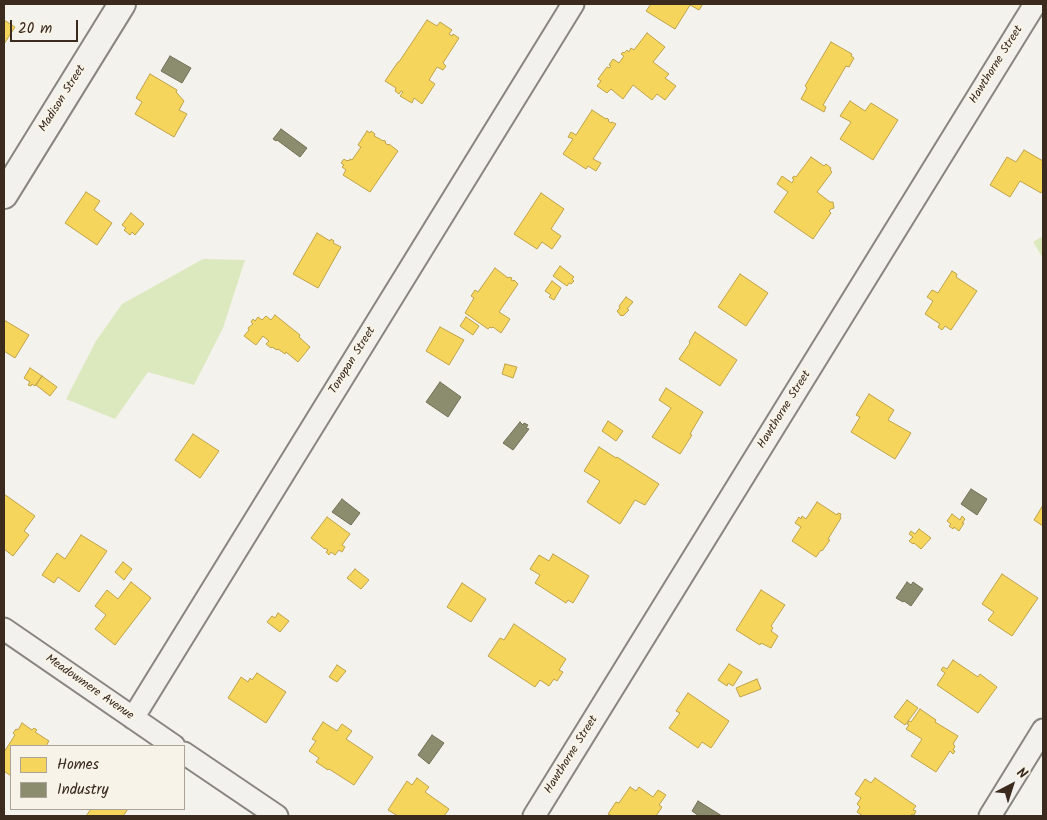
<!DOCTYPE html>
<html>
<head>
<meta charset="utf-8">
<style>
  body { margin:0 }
  #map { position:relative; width:1047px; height:820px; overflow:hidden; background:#f4f2ec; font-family:Kalam,sans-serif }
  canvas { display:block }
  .frame { position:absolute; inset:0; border:5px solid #3b2a1e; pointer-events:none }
  .legend { position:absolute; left:10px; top:745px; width:175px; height:65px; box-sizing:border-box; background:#f7f3e8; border:1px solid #aca397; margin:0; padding:6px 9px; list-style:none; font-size:15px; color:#3b2a1e }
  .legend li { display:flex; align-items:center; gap:10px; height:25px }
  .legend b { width:25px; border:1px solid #aca397 }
  .north { position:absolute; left:987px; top:760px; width:50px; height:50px; -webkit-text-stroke:4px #f7f3e8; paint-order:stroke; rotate:40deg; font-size:14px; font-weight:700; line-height:20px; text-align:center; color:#3b2a1e }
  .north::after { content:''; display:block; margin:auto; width:18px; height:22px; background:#3b2a1e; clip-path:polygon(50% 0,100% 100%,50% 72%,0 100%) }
  .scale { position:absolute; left:10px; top:20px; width:68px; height:22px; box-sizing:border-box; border:2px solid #3b2a1e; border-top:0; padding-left:6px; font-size:15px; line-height:18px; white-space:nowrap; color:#3b2a1e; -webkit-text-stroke:4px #f7f3e8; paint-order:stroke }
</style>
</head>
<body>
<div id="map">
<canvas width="1047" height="820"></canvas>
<div class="frame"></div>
<ul class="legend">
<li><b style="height:14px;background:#f6d55c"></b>Homes</li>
<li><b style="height:14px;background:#8c8c6e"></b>Industry</li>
</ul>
<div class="north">N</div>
<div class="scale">20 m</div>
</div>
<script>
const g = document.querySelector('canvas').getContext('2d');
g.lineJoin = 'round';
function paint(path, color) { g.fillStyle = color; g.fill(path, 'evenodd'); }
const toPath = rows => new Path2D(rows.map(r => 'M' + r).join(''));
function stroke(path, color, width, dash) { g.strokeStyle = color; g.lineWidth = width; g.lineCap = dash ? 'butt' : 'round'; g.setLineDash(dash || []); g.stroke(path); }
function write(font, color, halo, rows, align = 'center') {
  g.font = font + ' Kalam,sans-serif'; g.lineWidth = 5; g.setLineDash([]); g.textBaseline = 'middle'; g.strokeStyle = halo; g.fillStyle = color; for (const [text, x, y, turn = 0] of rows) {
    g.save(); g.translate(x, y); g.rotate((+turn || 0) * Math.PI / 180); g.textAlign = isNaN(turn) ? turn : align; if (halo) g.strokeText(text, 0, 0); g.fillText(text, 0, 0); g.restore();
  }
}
paint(toPath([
  [1043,236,1043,258,1033,242],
  [203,259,245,260,223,328,194,385,148,372,115,419,66,399,96,341,122,304]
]), '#dce9be');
const homes = toPath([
  [651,4,703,4,699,10,690,5,675,29,646,11,651,4],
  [4,20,15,27,4,44,4,20],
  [427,20,437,26,440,22,452,30,449,34,452,36,453,34,459,38,443,63,446,66,443,70,437,67,429,80,435,84,422,104,414,98,412,103,400,96,403,92,401,91,399,94,395,91,396,88,385,81,398,62,399,62,427,20],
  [647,33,665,47,653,62,669,74,665,78,676,86,665,100,657,94,652,100,633,85,623,99,611,89,607,93,597,86,601,81,598,79,607,67,609,68,611,66,609,65,613,59,619,63,624,56,621,54,623,52,624,53,627,50,629,52,631,48,634,50,647,33],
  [831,42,852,54,851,56,854,58,849,67,846,66,823,105,826,107,824,112,801,99,807,88,805,86,831,42],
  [150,74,177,90,176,92,184,101,179,110,187,114,174,137,135,114,142,102,136,98,150,74],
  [850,101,865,111,871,103,898,120,873,160,840,139,851,122,840,116,850,101],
  [592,110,606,119,607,118,609,120,608,121,611,123,612,122,616,124,593,159,601,163,596,171,588,166,586,169,563,154,573,139,568,137,571,132,576,135,592,110],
  [367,131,370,133,371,131,375,134,374,136,380,139,383,141,384,140,386,142,385,143,388,145,389,144,398,151,370,192,343,175,346,170,342,167,344,165,341,163,344,159,347,161,348,160,349,161,350,159,352,160,361,147,358,145,367,131],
  [1024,150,1043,161,1043,190,1041,193,1020,181,1010,197,990,185,1007,157,1016,162,1024,150],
  [811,157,824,166,826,164,831,168,830,170,832,172,817,192,830,202,833,202,834,208,831,209,829,211,831,213,813,239,774,212,788,192,777,184,782,176,792,183,794,179,792,178,794,176,796,177,811,157],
  [86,192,100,201,94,210,112,223,97,245,65,223,86,192],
  [541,193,564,209,551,229,561,236,552,249,542,242,537,249,514,234,541,193],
  [131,213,144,224,135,235,132,232,130,235,124,230,126,228,122,225,131,213],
  [317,233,330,241,331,239,334,241,333,243,341,247,318,288,293,274,317,233],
  [560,266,574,277,572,279,574,281,571,284,569,283,567,286,553,276,560,266],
  [495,268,508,278,509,277,512,278,511,280,513,281,514,280,518,284,499,312,510,319,501,333,493,327,492,328,490,327,488,329,465,313,474,298,471,296,475,290,478,292,495,268],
  [952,271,957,274,956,277,977,291,951,330,945,326,942,330,938,327,940,324,925,314,933,301,927,297,932,290,938,293,952,271],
  [740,274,768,293,746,326,718,307,740,274],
  [552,281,561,288,554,300,549,297,551,295,545,291,552,281],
  [626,297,633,302,627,309,629,310,623,316,622,315,621,316,617,311,620,308,619,306,626,297],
  [275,315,300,335,299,337,310,347,298,362,286,352,285,354,278,349,277,350,272,347,271,348,266,344,269,341,263,336,256,345,244,336,249,330,248,328,253,324,251,322,253,319,255,321,258,317,262,320,266,316,271,320,275,315],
  [466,317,479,326,473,335,460,326,466,317],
  [4,320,29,335,15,358,4,351,4,320],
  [440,327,464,340,449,365,426,351,440,327],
  [695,332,737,360,720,386,679,359,690,343,689,342,695,332],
  [505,364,517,367,513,378,502,374,505,364],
  [30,368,42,376,35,386,32,384,31,386,28,385,30,382,24,378,30,368],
  [42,376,57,387,50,396,36,385,42,376],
  [666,388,703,412,690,434,692,435,680,454,652,437,671,408,659,400,666,388],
  [869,394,894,410,888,420,911,433,895,459,851,432,860,417,856,415,869,394],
  [608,421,623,431,616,441,602,431,608,421],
  [193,434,219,451,200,478,175,460,193,434],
  [599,447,616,458,617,457,659,484,645,505,635,500,620,524,587,502,600,481,584,471,599,447],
  [4,494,35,516,24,531,29,535,13,556,4,549,4,494],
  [817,502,837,515,838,513,841,514,840,516,841,518,828,539,830,540,822,551,821,550,816,557,792,541,801,527,795,523,799,517,801,519,802,516,806,519,817,502],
  [1043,505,1043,526,1034,520,1043,505],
  [952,514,960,520,962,516,965,519,962,523,964,523,959,531,954,527,953,529,949,526,951,524,947,521,952,514],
  [327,517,350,534,342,545,345,547,342,552,339,550,335,555,331,552,329,555,326,552,328,550,325,548,325,549,311,538,327,517],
  [919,529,931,538,921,549,914,543,913,544,909,541,913,537,909,534,911,531,915,534,919,529],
  [81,535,107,551,79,592,58,577,54,583,42,575,57,553,65,559,81,535],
  [553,554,589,576,573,603,568,600,566,603,535,583,540,575,530,569,539,555,549,561,553,554],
  [123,562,132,569,124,580,115,572,123,562],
  [355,569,369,580,361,589,347,578,355,569],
  [1002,574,1038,598,1012,636,988,620,994,612,982,604,1002,574],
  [131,582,151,598,115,645,95,629,106,615,95,606,107,590,118,599,131,582],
  [462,583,486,599,471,622,447,607,462,583],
  [761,590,785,605,771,626,773,628,771,631,778,636,771,648,761,643,760,645,736,630,761,590],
  [278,613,289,621,280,632,267,622,272,616,275,618,278,613],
  [514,624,566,659,559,670,563,672,557,681,554,679,549,686,540,680,535,687,488,656,500,638,504,640,514,624],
  [953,660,978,677,980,674,997,687,978,713,937,685,945,673,941,670,943,667,947,669,953,660],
  [729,664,742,672,733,686,728,683,727,686,718,680,729,664],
  [337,665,346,671,337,682,329,677,337,665],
  [257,673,286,692,266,723,228,698,241,677,248,682,250,678,252,680,257,673],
  [757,679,761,689,740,697,736,688,757,679],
  [688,693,729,721,711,748,702,742,698,748,669,728,680,713,676,711,688,693],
  [907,700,918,708,905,725,894,717,907,700],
  [920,709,936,720,935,722,958,736,953,744,955,746,953,750,955,751,953,754,950,751,936,772,911,756,922,739,906,729,909,725,907,724,909,721,911,722,920,709],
  [323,722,337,731,342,724,352,731,346,739,373,757,354,785,329,769,328,770,316,762,319,758,309,751,316,741,312,739,323,722],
  [22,723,32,730,34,728,37,730,35,732,49,741,46,746,11,746,11,776,4,771,4,752,15,735,13,733,16,729,18,730,22,723],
  [417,778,429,787,425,792,449,809,444,816,398,816,388,810,407,781,412,785,417,778],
  [875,778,916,806,913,810,916,811,914,815,912,814,910,816,863,816,857,812,860,807,857,804,861,798,855,794,865,779,871,783,875,778],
  [630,787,636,791,639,787,653,797,658,790,666,795,659,805,662,807,656,816,610,816,611,815,608,814,616,802,619,803,630,787],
  [91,809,128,809,123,816,86,816,91,809]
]);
paint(homes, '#f6d55c');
stroke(homes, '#bea249', 1);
const industry = toPath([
  [170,56,191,68,182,83,161,71,170,56],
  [281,129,307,148,300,157,277,140,276,141,273,139,281,129],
  [440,382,461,397,448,417,426,402,440,382],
  [520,422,523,425,524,423,528,425,526,428,529,429,513,450,503,443,520,422],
  [971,489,987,499,977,515,961,504,971,489],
  [342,499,360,513,351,525,332,512,342,499],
  [907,582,911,585,913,582,923,589,911,606,904,601,903,602,896,598,907,582],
  [432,735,444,743,429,764,418,755,432,735],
  [698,801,722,816,699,816,692,811,698,801]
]);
paint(industry, '#8c8c6e');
stroke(industry, '#746f56', 1);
const minor = toPath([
  [4,629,174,746],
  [133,718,573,4],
  [184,753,277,816],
  [534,816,1035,4],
  [990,816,1043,730]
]);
const tertiary = toPath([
  [4,195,122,4]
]);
stroke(minor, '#898580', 25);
stroke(tertiary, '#898580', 30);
stroke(minor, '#f2f1ed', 21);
stroke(tertiary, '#f2f1ed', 26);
write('12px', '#3b2a1e', '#f7f3e8', [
  ["Hawthorne Street",997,65,-58],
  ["Madison Street",63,99,-58],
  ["Tonopan Street",353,361,-58],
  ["Hawthorne Street",785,410,-58],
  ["Meadowmere Avenue",89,688,35],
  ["Hawthorne Street",572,755,-58]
]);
</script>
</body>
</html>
